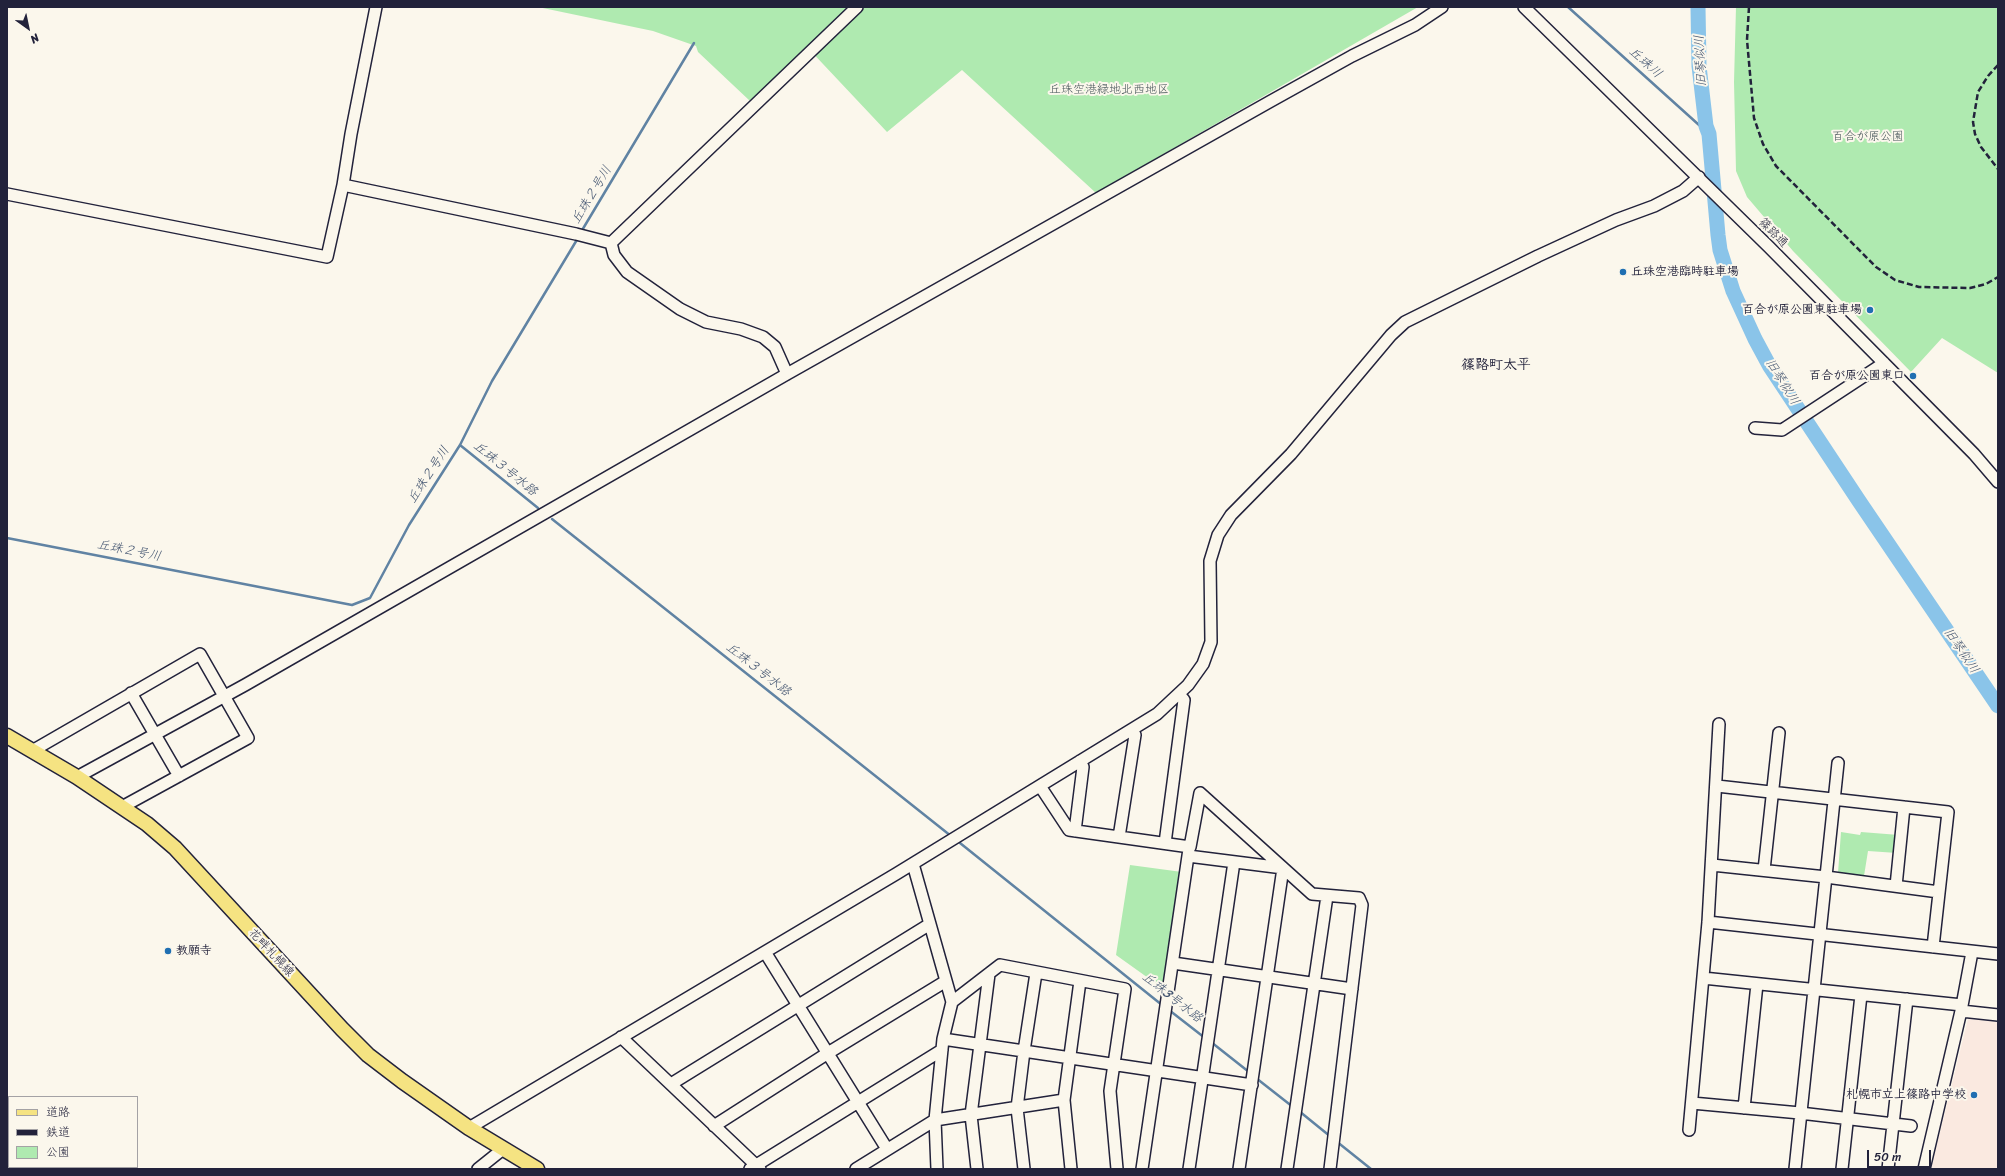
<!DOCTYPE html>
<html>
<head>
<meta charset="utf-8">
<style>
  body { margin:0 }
  #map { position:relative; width:2005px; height:1176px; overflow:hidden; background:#fbf7ec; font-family:Sriracha,"Klee One",sans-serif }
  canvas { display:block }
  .frame { position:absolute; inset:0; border:8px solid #22223b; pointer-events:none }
  .legend { position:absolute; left:8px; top:1096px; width:130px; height:72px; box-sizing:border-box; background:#fbf7ec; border:1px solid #a4a2a5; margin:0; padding:5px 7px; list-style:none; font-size:12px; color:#22223b }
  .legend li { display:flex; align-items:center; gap:8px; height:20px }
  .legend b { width:20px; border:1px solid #a4a2a5 }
  .north { position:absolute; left:8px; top:8px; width:40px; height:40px; -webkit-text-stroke:3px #fbf7ec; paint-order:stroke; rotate:147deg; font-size:11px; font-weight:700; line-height:16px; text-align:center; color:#22223b }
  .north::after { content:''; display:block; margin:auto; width:14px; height:18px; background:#22223b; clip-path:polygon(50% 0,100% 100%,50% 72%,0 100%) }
  .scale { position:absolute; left:1867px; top:1150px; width:64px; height:18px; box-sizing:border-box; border:2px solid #22223b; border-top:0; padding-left:5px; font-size:12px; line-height:14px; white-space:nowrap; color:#22223b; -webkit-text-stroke:3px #fbf7ec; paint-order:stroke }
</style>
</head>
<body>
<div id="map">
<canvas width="2005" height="1176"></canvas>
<div class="frame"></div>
<ul class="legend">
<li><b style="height:5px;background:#f5e382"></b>道路</li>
<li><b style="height:5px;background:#22223b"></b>鉄道</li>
<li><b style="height:11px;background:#afeab0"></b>公園</li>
</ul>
<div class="north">N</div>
<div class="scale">50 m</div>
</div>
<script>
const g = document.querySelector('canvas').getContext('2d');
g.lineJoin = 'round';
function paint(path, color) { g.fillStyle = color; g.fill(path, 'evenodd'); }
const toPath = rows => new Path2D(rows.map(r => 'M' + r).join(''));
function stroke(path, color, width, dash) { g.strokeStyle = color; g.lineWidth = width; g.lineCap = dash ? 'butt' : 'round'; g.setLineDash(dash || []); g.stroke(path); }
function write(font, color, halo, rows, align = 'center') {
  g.font = font + ' Sriracha,"Klee One",sans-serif'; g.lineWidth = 4; g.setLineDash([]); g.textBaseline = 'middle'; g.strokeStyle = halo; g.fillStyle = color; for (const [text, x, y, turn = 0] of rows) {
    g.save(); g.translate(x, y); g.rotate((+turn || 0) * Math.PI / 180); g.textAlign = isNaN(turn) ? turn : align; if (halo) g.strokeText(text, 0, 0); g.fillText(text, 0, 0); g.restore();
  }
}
paint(toPath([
  [1968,1019,1998,1022,1998,1169,1931,1169]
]), '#fae9e0');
paint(toPath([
  [538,7,1418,7,1096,193,962,70,887,132,807,47,750,101,698,52,696,46,653,31],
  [1736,7,1998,7,1998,373,1942,338,1911,372,1793,251,1747,197,1736,171,1734,82],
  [1841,832,1860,835,1861,832,1899,835,1897,853,1868,851,1864,876,1838,873],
  [1130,865,1182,872,1165,990,1116,955]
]), '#afeab0');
stroke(toPath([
  [1568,7,1709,134],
  [581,232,694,43],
  [460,445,538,508],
  [552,519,951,836],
  [7,538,352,605,370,598,409,525,460,445,492,381,578,238],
  [960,843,1162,1005],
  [1169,1010,1205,1038],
  [1211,1042,1249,1072],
  [1256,1078,1293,1107],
  [1299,1111,1331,1137],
  [1336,1141,1371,1169]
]), '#6083a3', 2.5);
stroke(toPath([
  [1698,7,1699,66,1706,126,1709,134,1718,235,1720,250,1733,291,1755,339,1769,365,1859,501,1998,706]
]), '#8ac4e9', 15);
const minor = toPath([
  [1524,7,1769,247,1974,454,1998,482],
  [343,185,576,234,611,243,857,7],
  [7,194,327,257,343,185,351,134,376,7],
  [611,243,614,255,627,272,680,309,706,322,741,329,763,337,775,347,787,374],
  [1755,428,1782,430,1884,363],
  [131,693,179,776],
  [32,751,200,654,248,738,122,807],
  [77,777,245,685,787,374,1271,101,1352,56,1415,25,1442,7],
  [1040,786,1069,830,1190,847,1200,793,1312,894,1359,898,1362,905,1330,1169],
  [1717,786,1948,812,1933,947],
  [1075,831,1083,767,1080,761],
  [1119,837,1135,735,1131,730],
  [1165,843,1184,700,1179,694],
  [1188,856,1283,868,1239,1169],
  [913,864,952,1002,943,1039,935,1120,937,1169],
  [1712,865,1826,877,1939,892],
  [1764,870,1779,733],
  [1896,886,1904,807],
  [1708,922,1998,954],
  [765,952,887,1149],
  [1173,963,1352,989],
  [1703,978,1962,1005],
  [952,1002,1000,965,1125,989,1110,1091,1117,1169],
  [1961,1011,1998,1015],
  [621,1037,760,1169],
  [943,1039,1252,1085],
  [671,1084,930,924],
  [1692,1103,1800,1113,1911,1126],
  [1744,1108,1757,984],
  [714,1126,828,1053,946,981],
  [469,1128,896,874,1157,714,1188,685,1203,664,1211,642,1210,561,1218,535,1231,515,1291,454,1391,335,1405,322,1538,256,1616,220,1654,206,1683,191,1699,177],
  [1689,1130,1708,922,1719,724],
  [478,1169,503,1149],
  [750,1169,942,1050],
  [856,1169,935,1120,1064,1100],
  [977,1169,971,1115,989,974],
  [1024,1169,1017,1108,1024,1051,1036,973],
  [1071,1169,1064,1100,1080,981],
  [1142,1169,1189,849],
  [1189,1169,1234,862],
  [1287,1169,1327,896],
  [1795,1169,1838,763],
  [1842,1169,1861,995],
  [1888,1169,1907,999],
  [1924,1169,1961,1011,1972,952]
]);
const major = toPath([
  [7,736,77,777,147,824,175,848,342,1029,368,1055,402,1081,469,1128,537,1169]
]);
stroke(minor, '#22223b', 14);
stroke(major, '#22223b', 17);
stroke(minor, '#fbf7ec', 11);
stroke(major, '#f5e382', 14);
stroke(toPath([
  [1749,7,1747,40,1754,118,1763,144,1776,166,1876,267,1895,280,1919,287,1970,288,1986,284,1998,277],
  [1998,65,1988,76,1978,92,1973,122,1975,134,1981,147,1998,169]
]), '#22223b', 2.5, [6, 3]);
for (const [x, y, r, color] of [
  [1623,272,4,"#1f6fb2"],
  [1870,310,4,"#1f6fb2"],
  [1913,376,4,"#1f6fb2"],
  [168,951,4,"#1f6fb2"],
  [1974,1095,4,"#1f6fb2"]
]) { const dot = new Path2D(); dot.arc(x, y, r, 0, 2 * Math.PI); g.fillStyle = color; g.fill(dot); stroke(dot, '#fbf7ec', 1.5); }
write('12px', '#455458', '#fbf7ec', [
  ["丘珠空港緑地北西地区",1109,90],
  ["百合が原公園",1868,137]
]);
write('12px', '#22223b', '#fbf7ec', [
  ["篠路通",1773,233,45],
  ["花畔札幌線",271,953,47]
]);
write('bold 12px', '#22223b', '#fbf7ec', [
  ["丘珠空港臨時駐車場",1631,272,"left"],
  ["百合が原公園東駐車場",1862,310],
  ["百合が原公園東口",1905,376],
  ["教願寺",176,951,"left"],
  ["札幌市立上篠路中学校",1966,1095]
], 'right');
write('italic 13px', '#41536f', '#fbf7ec', [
  ["旧琴似川",1701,61,-93],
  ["丘珠川",1645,63,42],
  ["丘珠２号川",592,195,-59],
  ["旧琴似川",1782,382,58],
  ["丘珠３号水路",505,469,39],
  ["丘珠２号川",429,475,-57],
  ["丘珠２号川",129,551,11],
  ["旧琴似川",1961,651,56],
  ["丘珠３号水路",758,670,38],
  ["丘珠3号水路",1172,998,38]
]);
write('bold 14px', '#22223b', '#fbf7ec', [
  ["篠路町太平",1496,365]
]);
</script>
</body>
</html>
